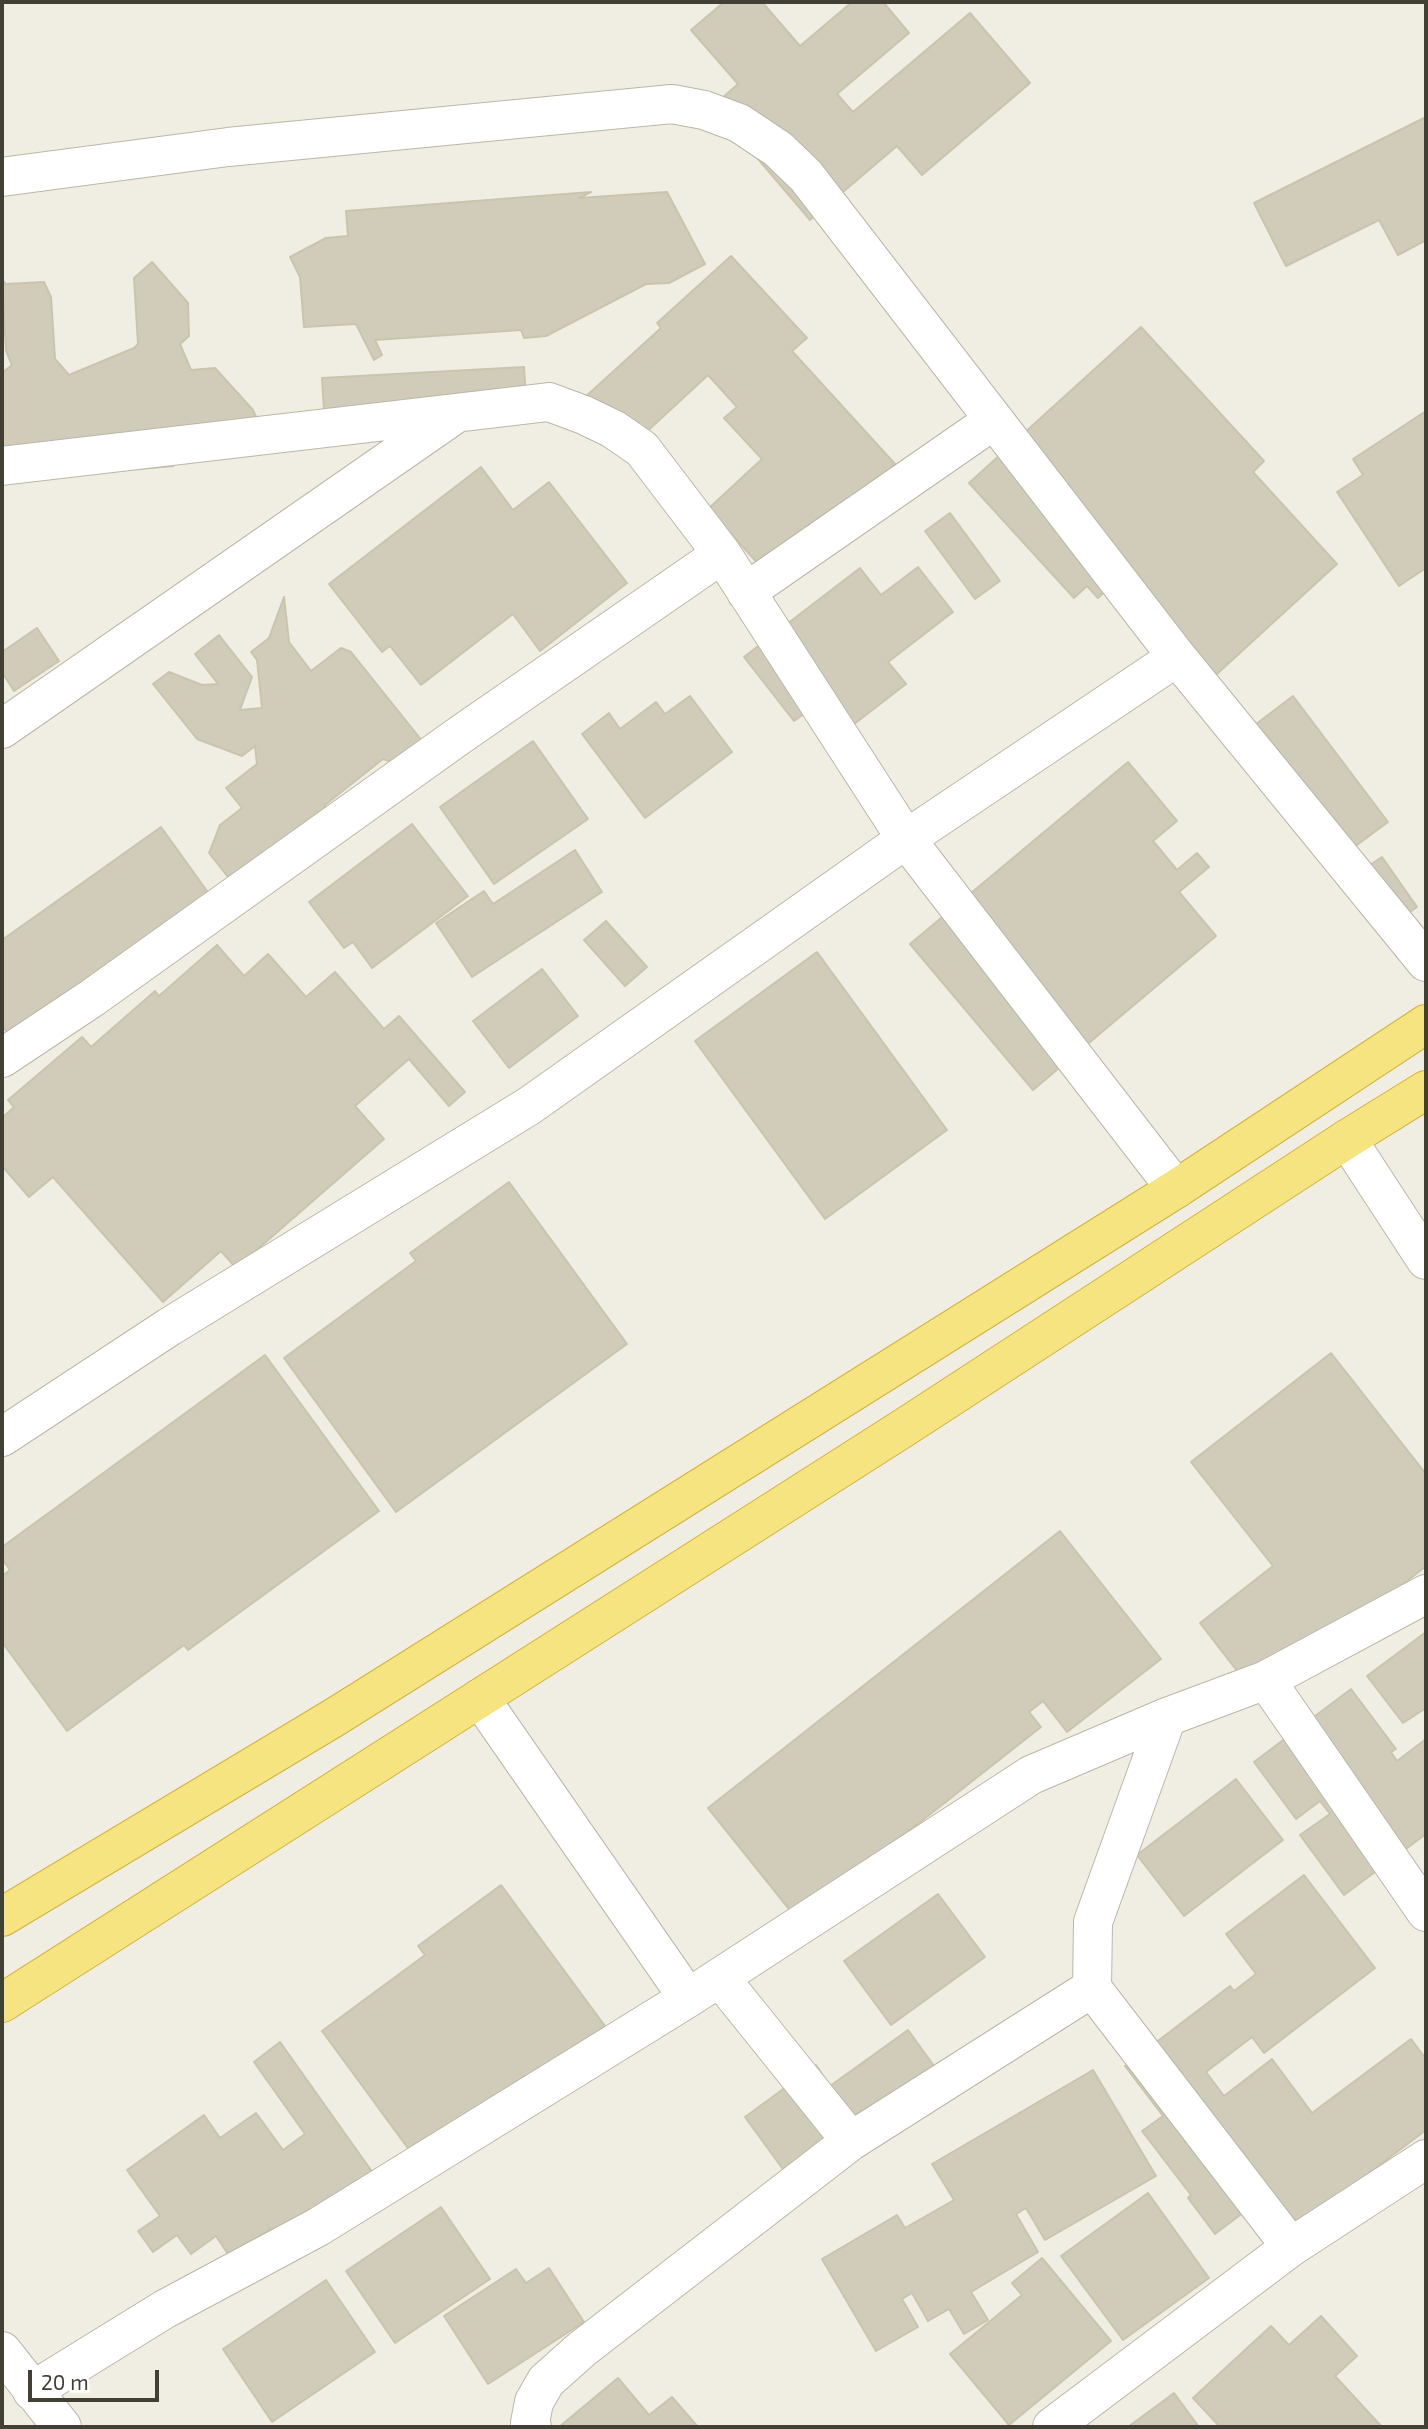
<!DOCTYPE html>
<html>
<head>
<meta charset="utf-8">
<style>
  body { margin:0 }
  #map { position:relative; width:1428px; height:2429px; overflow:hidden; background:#f0eee3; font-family:"Exo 2",sans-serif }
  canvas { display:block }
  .frame { position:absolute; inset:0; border:4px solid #423f34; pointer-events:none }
  .scale { position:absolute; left:28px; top:2370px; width:131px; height:32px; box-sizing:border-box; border:4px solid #423f34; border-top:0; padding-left:9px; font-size:21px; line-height:24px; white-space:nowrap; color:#423f34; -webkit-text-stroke:5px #fff; paint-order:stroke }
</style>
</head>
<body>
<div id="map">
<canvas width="1428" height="2429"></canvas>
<div class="frame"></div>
<div class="scale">20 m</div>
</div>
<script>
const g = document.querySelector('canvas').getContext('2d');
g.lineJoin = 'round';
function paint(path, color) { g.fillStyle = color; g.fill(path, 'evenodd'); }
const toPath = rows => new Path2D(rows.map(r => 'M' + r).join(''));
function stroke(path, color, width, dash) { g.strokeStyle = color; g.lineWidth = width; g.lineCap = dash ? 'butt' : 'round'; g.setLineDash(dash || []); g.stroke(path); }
const building = toPath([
  [724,2,762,2,800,46,852,2,883,2,909,33,837,94,853,112,970,13,1030,83,922,175,897,146,810,220,713,106,738,84,691,30,724,2],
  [1426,117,1426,240,1398,255,1379,220,1286,266,1254,203,1426,117],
  [591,192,579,198,667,192,705,264,669,283,646,284,546,336,524,338,521,330,375,340,382,355,374,360,356,324,304,327,300,277,290,257,326,238,348,236,346,211,591,192],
  [731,256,807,338,792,351,895,464,813,539,764,570,708,509,762,459,724,418,737,407,708,375,628,449,583,399,661,328,657,323,731,256],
  [152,262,188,303,189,336,180,344,191,370,215,368,253,410,260,426,178,461,173,466,2,481,2,373,12,365,6,351,2,280,6,284,44,282,51,297,55,359,69,375,134,348,138,344,134,278,152,262],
  [1141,327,1264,461,1253,472,1337,564,1206,684,1113,583,1098,598,1087,586,1074,598,969,483,1141,327],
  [524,367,527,416,325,427,322,378,524,367],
  [1426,411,1426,568,1399,586,1337,492,1363,475,1353,459,1426,411],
  [481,467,513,510,549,482,627,583,540,651,513,614,421,685,390,646,382,652,329,584,481,467],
  [950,513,1000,581,975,599,925,531,950,513],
  [918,567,953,612,888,662,906,684,827,745,804,714,794,721,744,657,860,568,881,595,918,567],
  [284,597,289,642,311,671,341,648,351,652,427,747,403,766,383,759,325,805,325,815,239,891,209,853,220,825,242,808,226,788,257,764,255,746,242,756,197,739,153,684,169,672,202,685,218,684,195,654,219,635,252,677,240,710,262,708,257,660,251,652,269,638,284,597],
  [37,628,59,661,14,691,2,672,2,652,37,628],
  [690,696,732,752,645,818,582,734,609,713,620,729,656,702,665,714,690,696],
  [1293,696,1388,822,1334,862,1239,737,1293,696],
  [533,741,588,819,494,884,440,807,533,741],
  [1128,762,1177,821,1153,841,1177,870,1197,853,1209,867,1179,892,1216,936,1033,1090,910,944,1128,762],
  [412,824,468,896,372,968,353,942,344,948,309,902,412,824],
  [161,827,212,898,10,1037,2,1025,2,940,161,827],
  [575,850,602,892,472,977,436,923,484,891,493,904,575,850],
  [1382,857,1417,907,1394,923,1359,872,1382,857],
  [606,921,647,967,625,986,584,940,606,921],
  [217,945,244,976,268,954,306,997,335,972,384,1029,399,1016,465,1092,449,1106,409,1059,355,1106,384,1139,236,1268,221,1251,163,1302,53,1177,29,1197,2,1166,2,1118,14,1107,8,1100,82,1037,91,1047,155,991,159,996,217,945],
  [817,952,947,1130,825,1219,695,1041,817,952],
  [542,969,578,1016,509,1068,473,1021,542,969],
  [509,1182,627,1344,396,1512,284,1358,416,1261,410,1253,509,1182],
  [1331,1353,1426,1474,1426,1566,1335,1638,1254,1693,1200,1623,1273,1566,1191,1462,1331,1353],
  [265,1355,379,1511,188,1650,184,1645,67,1731,2,1642,2,1576,10,1570,2,1559,2,1547,265,1355],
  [1060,1531,1161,1659,1067,1732,1043,1701,1029,1712,1041,1727,797,1919,708,1808,1060,1531],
  [1426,1632,1426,1708,1403,1723,1367,1676,1426,1632],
  [1351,1689,1396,1749,1391,1752,1397,1761,1426,1739,1426,1834,1344,1895,1300,1835,1330,1814,1320,1801,1296,1819,1254,1762,1351,1689],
  [1236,1779,1283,1840,1184,1916,1137,1855,1236,1779],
  [1304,1875,1375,1968,1264,2053,1252,2037,1206,2072,1224,2096,1272,2059,1312,2113,1411,2039,1426,2059,1426,2130,1271,2247,1244,2212,1215,2234,1188,2198,1191,2195,1142,2131,1163,2116,1125,2066,1230,1986,1234,1991,1256,1974,1226,1934,1304,1875],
  [501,1885,605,2026,418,2162,322,2031,425,1955,418,1946,501,1885],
  [938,1894,985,1957,891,2025,844,1961,938,1894],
  [908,2030,950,2088,801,2194,745,2117,816,2065,830,2086,908,2030],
  [280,2042,373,2173,278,2240,270,2229,230,2257,216,2236,191,2254,177,2235,153,2252,138,2231,160,2216,127,2170,204,2115,220,2138,256,2113,283,2150,305,2134,254,2062,280,2042],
  [1093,2070,1156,2176,1045,2240,1026,2208,1016,2214,1038,2252,971,2292,988,2320,964,2334,949,2309,928,2321,912,2293,902,2299,918,2327,876,2351,822,2259,897,2215,905,2228,954,2200,932,2164,1093,2070],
  [1148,2193,1209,2278,1123,2340,1061,2256,1148,2193],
  [441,2207,490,2279,395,2343,346,2271,441,2207],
  [1042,2258,1111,2341,1009,2425,950,2354,1022,2295,1012,2283,1042,2258],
  [549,2268,584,2322,488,2384,444,2316,516,2269,526,2283,549,2268],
  [326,2280,375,2352,272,2422,223,2349,326,2280],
  [1321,2316,1357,2356,1335,2376,1382,2427,1220,2427,1193,2398,1271,2326,1289,2345,1321,2316],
  [618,2378,649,2415,672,2397,698,2427,559,2427,618,2378],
  [1174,2393,1199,2427,1128,2427,1174,2393]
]);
paint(building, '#d1ccb9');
stroke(building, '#cbc4ad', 2);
const minor = toPath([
  [2,177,228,147,672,104,704,110,739,123,778,149,806,176,1177,657,1426,962],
  [2,466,549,402,584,415,613,429,642,449,722,554,906,839,1176,1189],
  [746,592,994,420],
  [2,729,454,415],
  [2,1058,92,998,460,735,722,554],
  [1347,1139,1426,1260],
  [2,1437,169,1327,529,1106,906,839,1177,657],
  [1266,1680,1426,1912],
  [480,1698,688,1998],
  [720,1978,851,2141],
  [1092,1988,1291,2247],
  [2,2351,62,2427],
  [32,2391,165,2309,318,2227,688,1998,1031,1775,1167,1717,1266,1680,1426,1594],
  [532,2427,530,2423,534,2402,546,2381,582,2349,851,2141,1092,1988,1093,1922,1167,1717],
  [1052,2427,1291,2247,1426,2159]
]);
const trunk = toPath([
  [2,1917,335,1717,1176,1189,1426,1024],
  [2,2003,905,1427,1347,1139,1426,1090]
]);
stroke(minor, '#bbb7a7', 40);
stroke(trunk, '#d2b33b', 40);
stroke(minor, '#fff', 38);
stroke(trunk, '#f6e480', 38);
</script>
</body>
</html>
